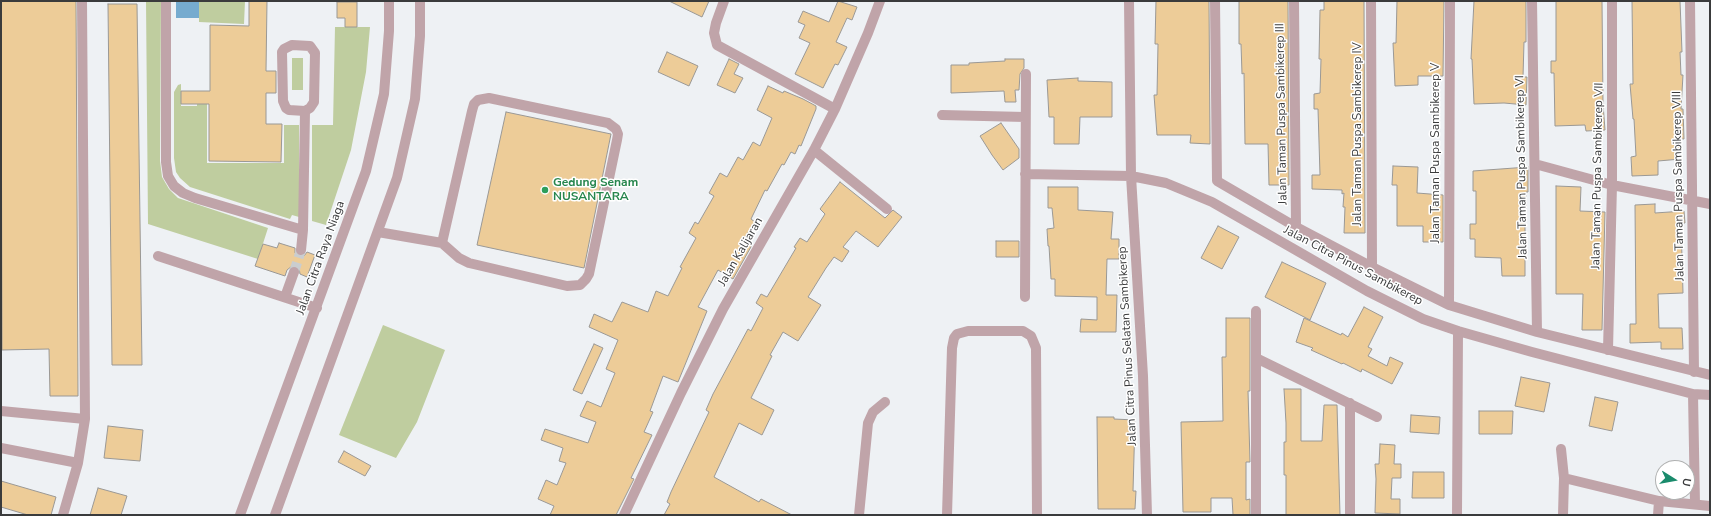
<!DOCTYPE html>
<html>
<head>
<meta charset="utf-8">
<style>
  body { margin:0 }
  #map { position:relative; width:1711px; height:516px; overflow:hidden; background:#eef1f4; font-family:"Nunito Sans",sans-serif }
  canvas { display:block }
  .frame { position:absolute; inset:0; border:2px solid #3a3b3c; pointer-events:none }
  .north { position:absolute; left:1655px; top:460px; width:40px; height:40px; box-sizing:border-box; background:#fff; border:1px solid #b0b1b1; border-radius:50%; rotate:101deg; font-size:11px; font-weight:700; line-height:16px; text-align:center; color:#3a3b3c }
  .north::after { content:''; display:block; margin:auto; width:14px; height:18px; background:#1a8b6c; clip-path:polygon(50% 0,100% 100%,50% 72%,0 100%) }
</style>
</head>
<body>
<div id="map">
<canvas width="1711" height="516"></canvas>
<div class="frame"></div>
<div class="north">U</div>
</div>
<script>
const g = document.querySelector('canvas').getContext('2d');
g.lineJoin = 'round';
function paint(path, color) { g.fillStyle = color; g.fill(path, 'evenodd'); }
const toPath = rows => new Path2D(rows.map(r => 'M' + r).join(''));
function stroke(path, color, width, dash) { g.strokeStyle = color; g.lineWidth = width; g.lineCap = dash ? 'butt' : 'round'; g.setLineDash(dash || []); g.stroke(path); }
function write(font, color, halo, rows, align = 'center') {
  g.font = font + ' "Nunito Sans",sans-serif'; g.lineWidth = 3; g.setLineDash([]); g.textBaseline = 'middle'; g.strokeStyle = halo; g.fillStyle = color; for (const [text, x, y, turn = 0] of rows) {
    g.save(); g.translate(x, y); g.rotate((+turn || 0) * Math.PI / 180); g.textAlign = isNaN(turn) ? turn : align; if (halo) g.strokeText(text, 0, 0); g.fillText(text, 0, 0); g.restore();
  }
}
paint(toPath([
  [146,1,161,1,160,161,162,177,169,189,178,198,268,228,258,259,148,224],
  [199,1,245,1,244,24,199,22],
  [335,27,370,27,366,72,351,150,326,225,312,221,312,125,333,125],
  [292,58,303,58,303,90,292,90],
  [181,84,181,106,197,106,197,91,207,91,207,163,284,163,284,125,299,125,299,217,292,215,290,219,190,187,180,178,176,172,174,158,174,92,178,85],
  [383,325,445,350,417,422,396,458,339,435]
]), '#bfcd9f');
paint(toPath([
  [176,1,199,1,199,18,176,18]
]), '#76abcf');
const building = toPath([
  [1,1,76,1,78,396,50,396,49,349,2,350,1,1],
  [249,1,267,1,266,71,276,71,276,93,266,93,266,124,282,124,281,162,209,161,209,104,181,104,181,91,210,91,210,25,249,26,249,1],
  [669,1,709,1,702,17,669,1],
  [838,1,857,7,852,20,847,18,836,42,847,47,838,65,835,64,823,88,795,74,810,43,799,38,805,25,798,22,803,11,829,22,838,1],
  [1156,1,1209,1,1210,144,1190,143,1191,135,1157,135,1154,95,1157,95,1158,44,1155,44,1156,1],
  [1239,1,1288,1,1289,185,1269,185,1268,144,1245,144,1244,73,1242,74,1241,44,1239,44,1239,1],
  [1324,1,1364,1,1365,233,1344,233,1345,207,1343,207,1344,193,1342,194,1342,190,1312,189,1312,175,1320,175,1318,109,1314,109,1314,94,1320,93,1321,59,1319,59,1320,10,1324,10,1324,1],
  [1397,1,1444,1,1443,76,1418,76,1418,85,1395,86,1393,43,1396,43,1397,1],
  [1474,1,1526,1,1526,42,1524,42,1523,77,1527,77,1526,105,1504,103,1474,104,1472,59,1471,59,1474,1],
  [1556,1,1602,1,1603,104,1605,130,1586,131,1585,125,1555,126,1554,73,1551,73,1551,61,1556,61,1556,1],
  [1632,1,1680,1,1682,52,1680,52,1681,75,1683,75,1681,109,1683,109,1684,139,1680,139,1681,159,1658,161,1658,175,1632,176,1631,157,1636,156,1634,119,1633,119,1630,84,1633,84,1632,1],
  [337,2,357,2,357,27,345,27,345,18,337,18,337,2],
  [108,4,137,4,142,365,112,365,108,4],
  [667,52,698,66,689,86,658,72,667,52],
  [729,59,739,64,734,74,743,78,735,93,717,85,729,59],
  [1005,59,1024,59,1024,68,1020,74,1019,90,1015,90,1016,102,1005,102,1004,91,951,93,951,65,969,65,969,63,1005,61,1005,59],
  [1078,78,1078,81,1112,82,1112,117,1080,117,1079,144,1054,144,1054,117,1049,117,1047,80,1078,78],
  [768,86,783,93,784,91,803,99,816,106,816,109,801,146,799,145,795,154,791,152,784,165,782,164,767,191,765,190,751,219,755,222,743,240,752,245,733,279,718,270,698,307,707,311,678,382,663,376,650,411,653,412,644,432,652,435,631,478,634,479,616,515,550,515,554,506,538,499,546,480,557,485,566,463,559,461,563,448,541,440,545,429,588,443,596,422,580,416,587,401,601,407,615,373,606,369,618,340,589,327,594,314,612,322,622,302,648,312,656,291,668,296,682,268,680,267,696,238,689,233,695,222,698,224,714,196,709,193,720,173,727,177,738,157,743,160,753,142,760,146,772,118,757,110,768,86],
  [506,112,611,134,584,268,477,245,506,112],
  [1001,123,1019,149,1019,158,1003,170,992,155,980,136,1001,123],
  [1393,166,1418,167,1417,193,1443,195,1443,242,1423,242,1423,226,1397,226,1397,185,1392,185,1393,166],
  [1528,167,1528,192,1526,192,1526,209,1525,209,1525,276,1502,276,1501,258,1475,257,1475,239,1470,239,1470,224,1476,224,1476,191,1473,191,1473,171,1528,167],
  [840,182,885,218,893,210,902,217,878,247,856,231,843,247,849,251,842,262,834,257,826,268,808,297,821,305,798,341,783,332,770,355,772,356,751,398,774,410,762,435,739,423,714,477,759,502,761,499,792,515,664,515,670,504,667,502,671,492,709,412,706,410,713,394,748,329,751,331,763,308,756,303,761,294,767,297,796,248,794,247,800,238,807,242,825,214,820,209,840,182],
  [1556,186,1581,187,1580,211,1605,212,1602,330,1582,330,1583,294,1556,294,1556,186],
  [1048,187,1078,187,1078,210,1113,212,1111,239,1119,239,1119,259,1107,259,1106,295,1117,295,1116,332,1080,332,1081,319,1097,320,1097,297,1055,296,1055,279,1051,279,1049,246,1048,246,1047,229,1054,228,1052,208,1048,208,1048,187],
  [1655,204,1655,213,1684,211,1685,223,1681,223,1683,293,1658,294,1659,328,1682,328,1683,349,1661,349,1661,342,1630,343,1630,324,1636,324,1635,205,1655,204],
  [1218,226,1239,237,1222,269,1201,258,1218,226],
  [996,241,1019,241,1019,257,996,257,996,241],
  [279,243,295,248,295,253,300,256,304,256,307,252,315,255,307,277,300,274,299,268,296,266,292,266,287,270,285,276,255,266,263,244,277,248,279,243],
  [1282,262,1326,283,1310,320,1265,297,1282,262],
  [1364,307,1383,317,1368,347,1372,349,1368,356,1387,366,1390,357,1403,363,1392,384,1362,369,1361,372,1343,363,1342,364,1311,350,1313,348,1296,342,1304,318,1341,335,1342,333,1348,337,1364,307],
  [1226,318,1250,318,1250,391,1248,391,1250,462,1246,462,1246,500,1250,499,1250,515,1233,515,1232,498,1211,498,1211,512,1183,512,1181,422,1223,421,1222,357,1226,357,1226,318],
  [594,344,603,348,582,394,573,390,594,344],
  [1521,377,1550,383,1544,412,1515,406,1521,377],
  [1284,389,1301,389,1301,441,1322,441,1324,405,1337,405,1340,515,1286,515,1286,475,1284,475,1284,442,1286,442,1286,423,1284,389],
  [1595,397,1618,402,1612,431,1589,426,1595,397],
  [1479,411,1513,411,1512,434,1479,434,1479,411],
  [1411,415,1440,417,1439,434,1410,432,1411,415],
  [1097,417,1114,417,1114,419,1135,420,1133,491,1136,491,1135,509,1098,509,1097,417],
  [108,426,143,430,140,461,104,458,108,426],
  [1380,444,1395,445,1394,464,1401,464,1401,478,1392,478,1391,499,1400,499,1400,514,1375,513,1376,479,1375,464,1379,464,1380,444],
  [344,451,371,466,365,476,338,462,344,451],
  [1413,472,1444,472,1444,498,1412,498,1413,472],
  [1,481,56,497,51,515,28,515,1,507,1,481],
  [98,488,127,496,121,515,90,515,98,488]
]);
paint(building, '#edcc98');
stroke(building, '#9a9895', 1);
stroke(toPath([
  [294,272,301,250]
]), '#cacdcf', 10, [10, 5]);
stroke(toPath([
  [166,1,166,162,168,176,174,186,183,193,195,198,303,230],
  [724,1,716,23,714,33,717,45,835,109],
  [1129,1,1131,176,1143,376,1147,515],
  [1215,1,1217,181,1296,227,1372,267,1449,305,1537,332,1710,375],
  [1294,1,1296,227],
  [1371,1,1372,267],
  [1532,1,1537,332],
  [1690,1,1694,372],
  [292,45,310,46,315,53,314,102,310,108,305,111,289,110,286,108,283,101,282,52,284,49,292,45],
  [942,115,1025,117],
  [814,150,887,209],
  [1535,164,1612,185,1710,204],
  [1025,174,1131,176,1166,183,1212,202,1367,291,1423,319,1458,331,1532,352,1693,394,1710,395],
  [378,232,442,243,472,111,474,104,478,100,489,98,608,123,616,129,618,134,617,140,589,274,586,279,580,285,567,286,469,263,459,258,442,243],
  [301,250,303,230,305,111],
  [158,256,317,308],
  [285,297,294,272],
  [1025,297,1026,74],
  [1449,305,1450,1],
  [1256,311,1256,515],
  [1608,350,1612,185,1612,1],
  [1256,358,1377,417],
  [1693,394,1695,504],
  [1350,403,1350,515],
  [1,411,85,419],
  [1,448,78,463],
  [1561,449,1564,478,1563,515],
  [1564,478,1659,501,1710,506],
  [63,515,78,463,85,419,82,1],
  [240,515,366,171,384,94,389,31,389,1],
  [275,515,397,178,415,99,420,36,420,1],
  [624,515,681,393,723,309,814,150,835,109,868,33,880,1],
  [859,515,868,423,873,412,885,402],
  [947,515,952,348,954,338,957,334,968,331,1023,331,1031,336,1036,348,1037,515],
  [1457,515,1458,331],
  [1658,515,1659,501]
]), '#c0a4a9', 10);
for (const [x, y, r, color] of [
  [545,190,4,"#2e9e5b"]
]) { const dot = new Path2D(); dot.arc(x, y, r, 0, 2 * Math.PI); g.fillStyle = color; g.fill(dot); stroke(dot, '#fff', 1.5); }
write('12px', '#3a3b3c', '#fff', [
  ["Jalan Taman Puspa Sambikerep III",1282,114,-91],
  ["Jalan Taman Puspa Sambikerep IV",1358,134,-90],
  ["Jalan Taman Puspa Sambikerep V",1436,153,-90],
  ["Jalan Taman Puspa Sambikerep VI",1522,167,-91],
  ["Jalan Taman Puspa Sambikerep VII",1598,176,-89],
  ["Jalan Taman Puspa Sambikerep VIII",1679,186,-91],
  ["Jalan Kalijaran",741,252,-60],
  ["Jalan Citra Raya Niaga",321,258,-70],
  ["Jalan Citra Pinus Sambikerep",1353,266,28],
  ["Jalan Citra Pinus Selatan Sambikerep",1128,346,-93]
]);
write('bold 12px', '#27864d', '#fff', [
  ["Gedung Senam",553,183],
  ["NUSANTARA",553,197]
], 'left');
</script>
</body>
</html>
